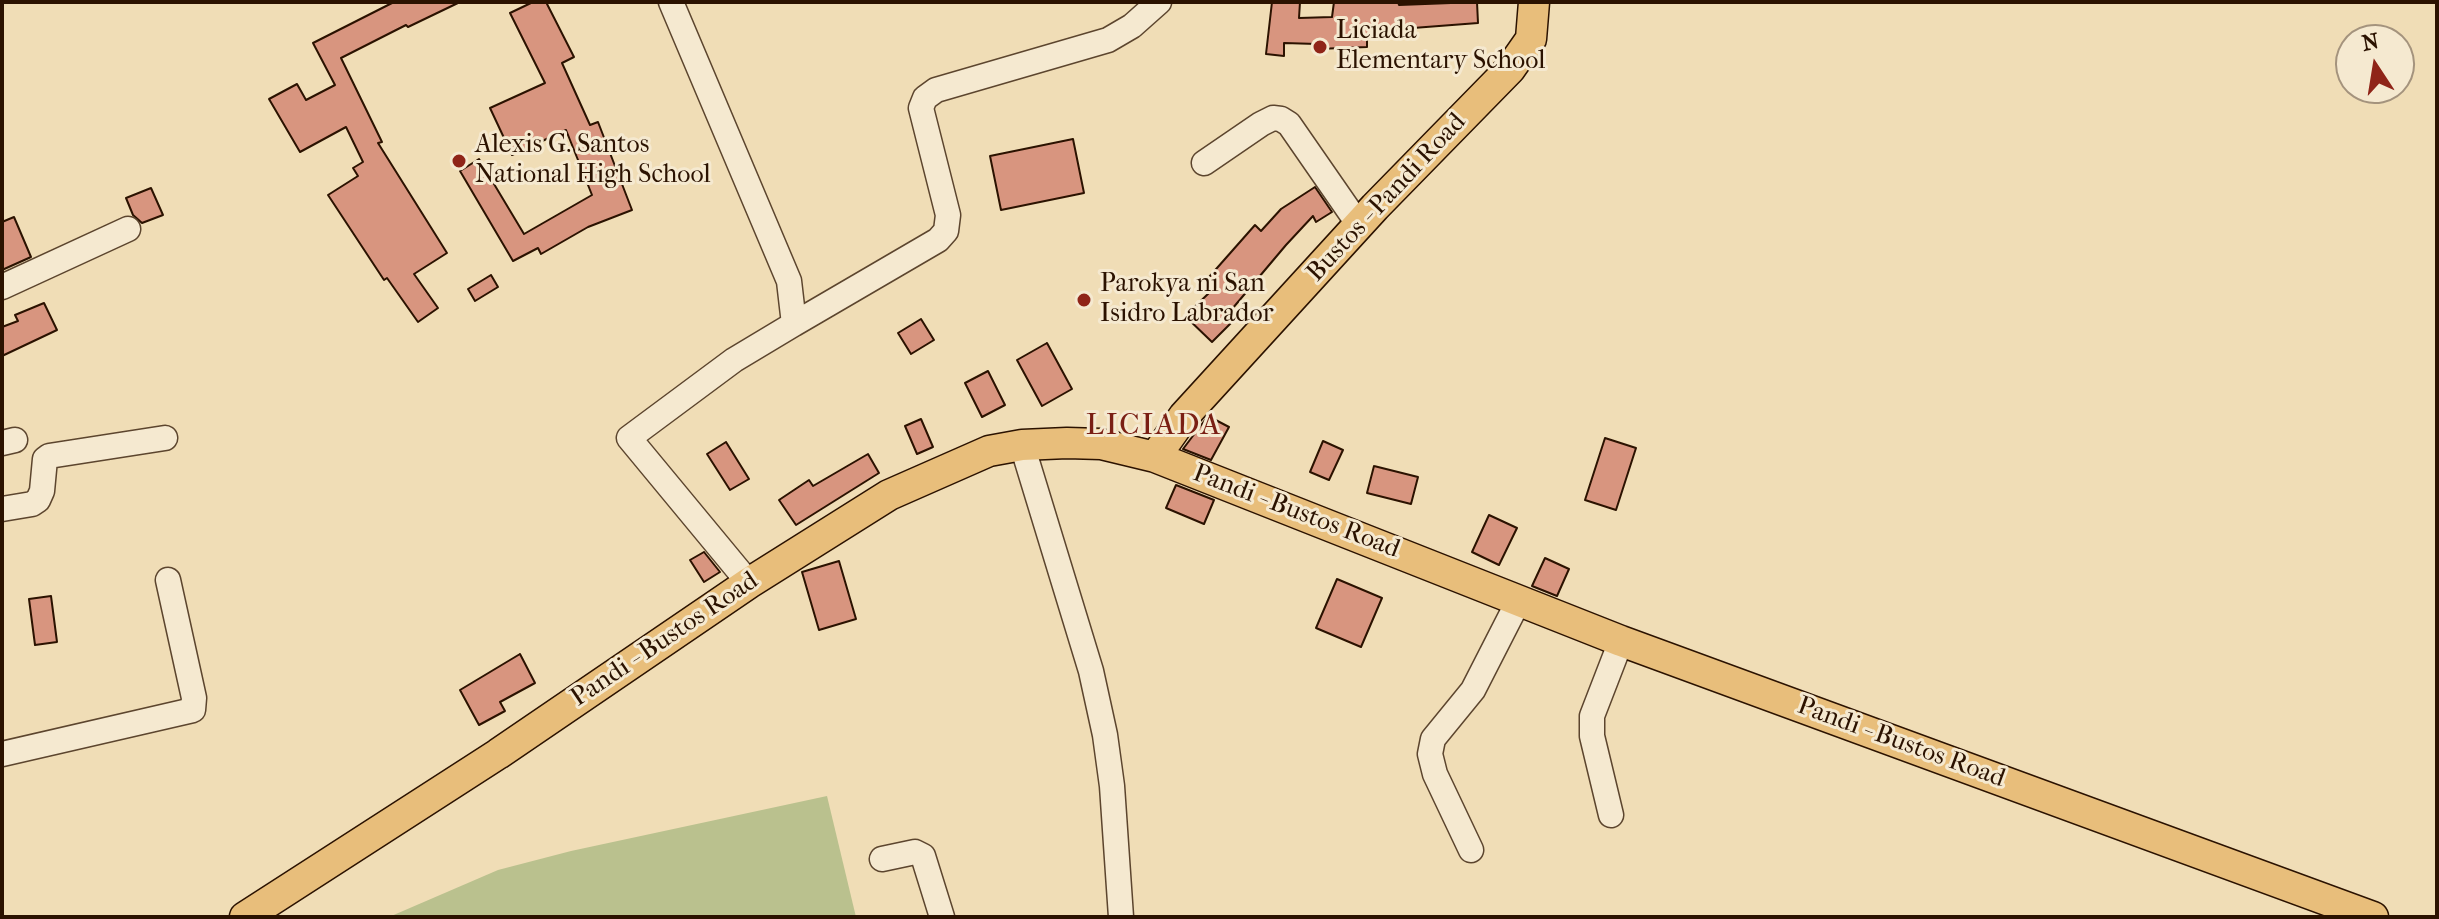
<!DOCTYPE html>
<html>
<head>
<meta charset="utf-8">
<style>
  body { margin:0 }
  #map { position:relative; width:2439px; height:919px; overflow:hidden; background:#f0ddb6; font-family:"IM FELL French Canon",serif }
  canvas { display:block }
  .frame { position:absolute; inset:0; border:4px solid #2b1200; pointer-events:none }
  .north { position:absolute; left:2335px; top:24px; width:80px; height:80px; box-sizing:border-box; background:#f5e9d0; border:2px solid #a4937d; border-radius:50%; rotate:348deg; font-size:22px; font-weight:700; line-height:32px; text-align:center; color:#2b1200 }
  .north::after { content:''; display:block; margin:auto; width:28px; height:36px; background:#8f2418; clip-path:polygon(50% 0,100% 100%,50% 72%,0 100%) }
</style>
</head>
<body>
<div id="map">
<canvas width="2439" height="919"></canvas>
<div class="frame"></div>
<div class="north">N</div>
</div>
<script>
const g = document.querySelector('canvas').getContext('2d');
g.lineJoin = 'round';
function paint(path, color) { g.fillStyle = color; g.fill(path, 'evenodd'); }
const toPath = rows => new Path2D(rows.map(r => 'M' + r).join(''));
function stroke(path, color, width, dash) { g.strokeStyle = color; g.lineWidth = width; g.lineCap = dash ? 'butt' : 'round'; g.setLineDash(dash || []); g.stroke(path); }
function write(font, color, halo, rows, align = 'center') {
  g.font = font + ' "IM FELL French Canon",serif'; g.lineWidth = 6; g.setLineDash([]); g.textBaseline = 'middle'; g.strokeStyle = halo; g.fillStyle = color; for (const [text, x, y, turn = 0] of rows) {
    g.save(); g.translate(x, y); g.rotate((+turn || 0) * Math.PI / 180); g.textAlign = isNaN(turn) ? turn : align; if (halo) g.strokeText(text, 0, 0); g.fillText(text, 0, 0); g.restore();
  }
}
paint(toPath([
  [827,796,856,917,389,917,498,870,571,851]
]), '#bac18e');
const building = toPath([
  [394,2,460,2,408,27,406,25,341,58,382,142,378,143,447,253,414,274,438,308,418,322,387,278,384,280,328,195,358,176,353,168,363,162,346,127,300,152,269,99,297,84,306,100,335,85,313,43,394,2],
  [533,2,546,2,574,57,562,63,590,125,598,122,632,210,588,227,541,254,538,248,513,261,460,171,479,159,524,234,592,195,566,130,512,155,490,108,545,83,510,13,533,2],
  [1272,2,1300,2,1299,18,1332,17,1334,2,1398,2,1399,5,1477,2,1478,23,1400,29,1401,36,1367,38,1367,47,1317,49,1317,44,1284,43,1284,56,1266,54,1272,2],
  [1073,139,1084,193,1001,210,990,156,1073,139],
  [1315,187,1332,212,1316,222,1313,216,1286,245,1227,315,1233,321,1212,342,1185,316,1210,292,1202,285,1255,225,1261,231,1281,209,1315,187],
  [151,188,163,215,142,223,133,215,126,198,151,188],
  [14,217,31,257,2,270,2,222,14,217],
  [491,275,498,287,475,301,468,289,491,275],
  [44,303,57,330,2,356,2,327,18,321,15,315,44,303],
  [921,319,934,340,911,354,898,333,921,319],
  [1047,343,1072,389,1042,406,1017,360,1047,343],
  [988,371,1005,405,982,417,965,383,988,371],
  [1208,416,1229,427,1211,460,1183,449,1208,416],
  [921,419,933,447,917,454,905,426,921,419],
  [1605,438,1636,448,1616,510,1585,500,1605,438],
  [1323,441,1343,450,1329,480,1310,472,1323,441],
  [726,442,749,479,730,490,707,454,726,442],
  [868,454,879,473,796,525,779,500,809,480,813,486,868,454],
  [1374,466,1418,477,1411,504,1367,493,1374,466],
  [1176,485,1214,500,1204,524,1166,508,1176,485],
  [1489,515,1517,528,1499,565,1472,552,1489,515],
  [704,552,720,572,704,582,690,560,704,552],
  [1545,558,1569,569,1557,596,1532,586,1545,558],
  [839,561,856,619,819,630,802,572,839,561],
  [1337,579,1382,598,1361,647,1316,628,1337,579],
  [51,596,57,642,35,645,29,599,51,596],
  [520,654,535,683,500,702,505,711,479,725,460,690,520,654]
]);
paint(building, '#d8957f');
stroke(building, '#2b1200', 2);
const minor = toPath([
  [671,2,789,281,794,324,734,360,629,438,749,583],
  [1204,163,1261,124,1273,118,1281,119,1289,124,1359,225],
  [2,287,128,229],
  [794,324,938,240,946,231,948,215,921,108,925,98,936,90,1108,40,1132,26,1159,2],
  [2,443,15,440],
  [1022,445,1091,671,1105,735,1112,786,1121,917],
  [2,509,32,504,38,500,42,491,45,459,49,456,165,438],
  [2,754,193,710,194,698,168,580],
  [1611,815,1592,736,1592,716,1621,641],
  [1471,850,1435,774,1430,754,1433,739,1473,690,1519,600],
  [882,859,915,852,923,856,942,917]
]);
const major = toPath([
  [1155,457,1184,416,1375,207,1510,69,1531,39,1534,2],
  [245,917,498,754,749,583,889,495,989,451,1022,445,1067,443,1101,444,1155,457,1621,641,2373,917]
]);
stroke(minor, '#5c452e', 27);
stroke(major, '#2b1200', 33);
stroke(minor, '#f5e9d0', 24);
stroke(major, '#e8be7b', 30);
for (const [x, y, r, color] of [
  [1320,47,8,"#8f2418"],
  [459,161,8,"#8f2418"],
  [1084,300,8,"#8f2418"]
]) { const dot = new Path2D(); dot.arc(x, y, r, 0, 2 * Math.PI); g.fillStyle = color; g.fill(dot); stroke(dot, '#f5e9d0', 3); }
write('26px', '#2b1200', '#f5e9d0', [
  ["Liciada",1336,32],
  ["Elementary School",1336,62],
  ["Alexis G. Santos",475,146],
  ["National High School",475,176],
  ["Parokya ni San",1100,285],
  ["Isidro Labrador",1100,315]
], 'left');
write('26px', '#2b1200', '#f5e9d0', [
  ["Bustos - Pandi Road",1387,198,-47],
  ["Pandi - Bustos Road",1296,512,21],
  ["Pandi - Bustos Road",665,640,-34],
  ["Pandi - Bustos Road",1901,743,20]
]);
g.letterSpacing = '2px';
write('30px', '#7a1f14', '#f5e9d0', [
  ["LICIADA",1154,427]
]);
g.letterSpacing = '0px';
</script>
</body>
</html>
